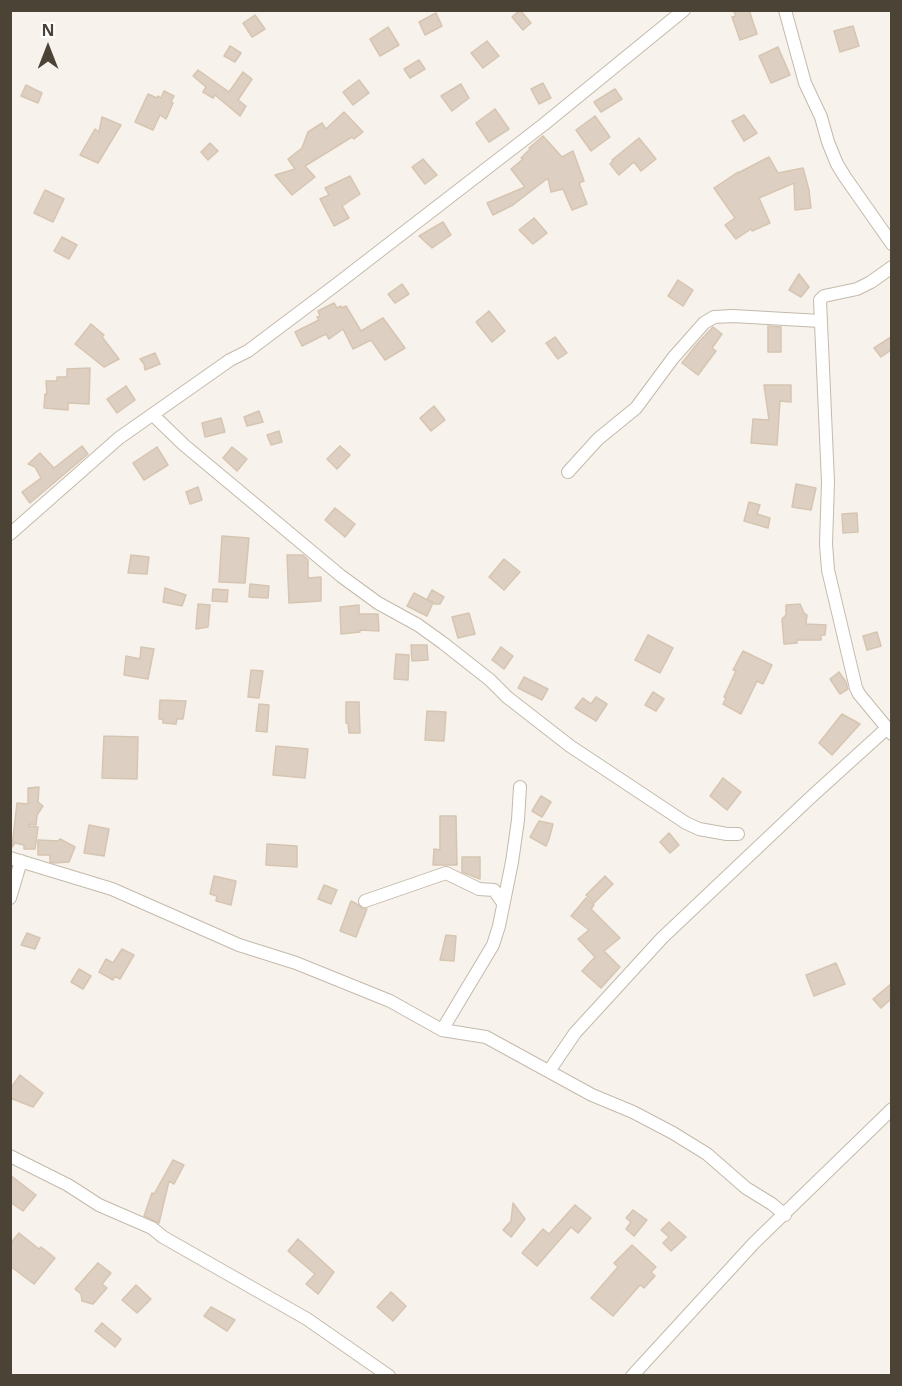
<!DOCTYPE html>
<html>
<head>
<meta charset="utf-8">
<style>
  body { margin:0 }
  #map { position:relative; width:902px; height:1386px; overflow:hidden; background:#f7f2eb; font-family:"Open Sans",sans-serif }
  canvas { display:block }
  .frame { position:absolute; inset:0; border:12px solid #4c4337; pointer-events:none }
  .north { position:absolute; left:18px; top:18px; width:60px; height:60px; -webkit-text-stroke:4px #fff; paint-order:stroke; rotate:0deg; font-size:16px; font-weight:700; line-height:24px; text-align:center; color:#4c4337 }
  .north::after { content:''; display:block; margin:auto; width:21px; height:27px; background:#4c4337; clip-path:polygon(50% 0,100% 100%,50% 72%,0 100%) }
</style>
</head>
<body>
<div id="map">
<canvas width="902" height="1386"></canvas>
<div class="frame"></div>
<div class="north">N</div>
</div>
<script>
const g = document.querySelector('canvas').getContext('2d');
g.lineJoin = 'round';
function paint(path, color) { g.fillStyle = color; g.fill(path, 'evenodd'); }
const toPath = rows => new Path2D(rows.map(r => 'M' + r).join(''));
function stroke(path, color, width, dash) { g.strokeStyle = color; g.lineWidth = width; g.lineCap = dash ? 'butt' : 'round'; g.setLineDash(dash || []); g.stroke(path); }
const building = toPath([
  [520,10,531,23,523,30,512,17,520,10],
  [733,10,749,10,757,34,740,40,732,17,736,16,733,10],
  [436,13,442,26,425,35,419,22,436,13],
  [255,15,265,29,252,37,243,23,255,15],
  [853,26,859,46,840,52,834,31,853,26],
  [388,27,399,45,380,56,370,39,388,27],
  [487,41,499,56,483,68,471,53,487,41],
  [230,46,241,53,235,62,224,56,230,46],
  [778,47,790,75,771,83,759,56,778,47],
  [419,60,425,69,410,78,404,69,419,60],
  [198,70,229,92,243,72,252,79,238,100,246,106,240,116,215,95,213,98,203,92,206,87,193,76,198,70],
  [359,80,369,93,353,105,343,92,359,80],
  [543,83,551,98,539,104,531,89,543,83],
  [461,84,469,98,452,111,441,96,461,84],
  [26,85,42,93,38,103,21,96,26,85],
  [615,89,622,99,601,112,594,102,615,89],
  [164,91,174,96,171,102,173,103,166,119,160,115,153,130,135,122,148,94,157,98,158,96,161,98,164,91],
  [495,109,509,129,489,142,476,123,495,109],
  [344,112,363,132,354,139,352,137,305,166,315,177,292,195,275,175,295,169,288,159,302,148,308,132,322,123,326,129,344,112],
  [744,115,757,133,744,141,732,121,744,115],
  [595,116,610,137,591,151,576,130,595,116],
  [102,117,121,125,98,163,80,155,95,129,99,132,102,117],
  [543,136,562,157,573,151,584,181,579,183,587,204,572,210,563,189,551,192,548,178,513,205,493,215,487,203,525,187,511,169,523,159,521,158,530,149,529,148,543,136],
  [639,138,656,159,641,171,634,162,619,175,610,164,613,161,612,160,639,138],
  [210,143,218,151,208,160,201,152,210,143],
  [769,157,778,173,803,168,809,190,811,208,795,210,794,183,759,198,770,223,752,231,751,229,736,239,725,225,735,218,714,188,738,172,738,173,769,157],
  [423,159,437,175,425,184,412,167,423,159],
  [350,176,360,194,342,206,349,218,334,226,320,199,329,195,325,188,350,176],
  [45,190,64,199,53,222,34,213,45,190],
  [534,218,547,233,533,244,519,230,534,218],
  [443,222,451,235,432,248,419,236,443,222],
  [62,237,77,245,69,259,54,251,62,237],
  [799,274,809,287,801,297,789,290,799,274],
  [678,280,693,290,683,306,668,296,678,280],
  [402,284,409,294,395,303,388,294,402,284],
  [334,303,337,308,341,306,342,308,346,306,361,331,383,318,405,348,385,360,371,340,353,349,343,329,329,339,326,334,302,346,295,332,319,320,317,317,320,316,318,311,334,303],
  [489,311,505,331,492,342,476,322,489,311],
  [91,324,104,335,102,337,119,359,104,367,75,344,91,324],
  [768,326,781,327,781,352,768,352,768,326],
  [713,327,722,334,712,348,716,351,698,375,682,363,697,344,713,327],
  [555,337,567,353,558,359,546,343,555,337],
  [891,337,891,350,881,357,874,348,891,337],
  [155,353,160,364,145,370,144,364,140,359,155,353],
  [90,368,89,404,68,403,68,410,44,408,45,394,47,395,46,381,57,381,57,377,67,377,67,369,90,368],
  [764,385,791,385,791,402,780,401,777,445,751,443,753,419,769,420,764,385],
  [126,386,135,400,117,413,107,399,126,386],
  [434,406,445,420,431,431,420,418,434,406],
  [259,411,263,422,247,426,244,417,259,411],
  [221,418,225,432,205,437,202,423,221,418],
  [279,431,282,442,271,445,267,435,279,431],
  [82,446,88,454,30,503,22,492,41,478,35,467,28,464,40,453,54,468,82,446],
  [340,446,350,455,337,469,327,459,340,446],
  [157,447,168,465,144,480,133,463,157,447],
  [232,447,247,459,237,471,223,458,232,447],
  [796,484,816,488,811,510,792,507,796,484],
  [198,487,202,500,190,504,186,492,198,487],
  [749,502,760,505,757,514,770,518,768,528,744,521,749,502],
  [335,508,355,524,345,537,325,520,335,508],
  [857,513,858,532,843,533,842,514,857,513],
  [222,536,249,538,245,583,219,582,222,536],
  [131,555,149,557,147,574,128,573,131,555],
  [287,555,303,555,308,560,308,578,321,577,321,601,289,603,287,555],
  [504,559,520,572,504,590,489,577,504,559],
  [250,584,269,586,268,598,249,597,250,584],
  [165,588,186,595,182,606,163,602,165,588],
  [213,589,228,590,227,602,212,601,213,589],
  [432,590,444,597,440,604,435,604,427,599,432,590],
  [414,593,433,603,427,616,407,606,414,593],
  [198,604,210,605,208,627,196,629,198,604],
  [800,604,804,613,807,615,806,624,826,625,825,635,821,635,821,640,797,640,797,643,784,644,782,619,786,615,786,605,800,604],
  [359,605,359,614,378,614,379,631,360,630,360,632,341,634,340,607,359,605],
  [469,613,475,634,458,638,452,617,469,613],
  [877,632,881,646,867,650,863,636,877,632],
  [648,635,673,648,660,673,635,660,648,635],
  [411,645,427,645,428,660,412,661,411,645],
  [141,647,154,649,148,679,124,675,126,656,140,659,141,647],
  [501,647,513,656,504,669,492,660,501,647],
  [743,651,772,665,763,684,757,681,741,714,723,704,726,698,724,697,736,671,733,670,743,651],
  [396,654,409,655,408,680,394,679,396,654],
  [251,670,263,671,259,698,248,697,251,670],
  [839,672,846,682,848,689,840,694,830,679,839,672],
  [524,677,548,689,542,700,518,688,524,677],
  [653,692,664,699,656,711,645,705,653,692],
  [596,697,607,704,596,721,575,708,583,698,591,704,596,697],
  [160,700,186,701,183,719,177,719,176,724,163,723,163,719,159,719,160,700],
  [346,702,359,702,360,733,349,733,348,723,346,723,346,702],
  [259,704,269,705,267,732,256,731,259,704],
  [427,711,446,712,444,741,425,740,427,711],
  [842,714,860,724,832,755,819,743,842,714],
  [104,736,138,737,137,779,102,778,104,736],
  [276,746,308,749,305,778,273,775,276,746],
  [723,778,741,792,727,810,710,796,723,778],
  [39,787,38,802,43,806,37,815,36,825,30,824,28,826,38,827,35,849,24,849,24,845,15,843,12,847,17,803,28,804,28,788,39,787],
  [541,796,551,802,542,817,532,811,541,796],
  [440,816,456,816,457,865,433,865,434,849,440,850,440,816],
  [539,821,553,824,549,839,546,846,530,837,539,821],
  [89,825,109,829,104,856,84,853,89,825],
  [669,833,679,845,670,853,660,842,669,833],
  [60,839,75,847,69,862,54,863,50,862,50,855,38,855,38,840,58,841,60,839],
  [267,844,297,846,297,867,266,865,267,844],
  [462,857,480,857,480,879,462,872,462,857],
  [214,876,236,881,231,905,216,901,217,896,210,894,214,876],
  [605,876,613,884,594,903,586,895,605,876],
  [324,885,337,890,331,904,318,899,324,885],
  [586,898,594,905,591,909,620,938,604,951,620,967,601,988,582,971,595,957,578,939,589,930,571,916,586,898],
  [351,901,357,904,363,909,367,909,356,937,340,931,351,901],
  [27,933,40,938,35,949,21,945,27,933],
  [446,935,456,936,454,961,440,960,446,935],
  [122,949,134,955,120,979,115,976,113,980,99,972,106,959,113,963,122,949],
  [836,963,845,984,814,996,806,975,836,963],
  [79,969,91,976,83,989,71,982,79,969],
  [891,984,891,999,881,1008,873,999,891,984],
  [20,1075,43,1093,33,1107,10,1098,10,1089,20,1075],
  [173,1160,184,1165,174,1184,169,1181,159,1223,144,1216,152,1193,154,1194,173,1160],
  [10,1175,36,1195,23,1211,10,1202,10,1175],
  [513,1203,525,1219,511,1237,503,1230,511,1221,513,1203],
  [575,1205,591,1218,578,1233,571,1227,537,1266,522,1253,543,1229,549,1234,575,1205],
  [633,1210,647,1220,634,1236,626,1229,631,1222,626,1218,633,1210],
  [669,1222,686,1237,671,1251,663,1243,669,1237,661,1230,669,1222],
  [19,1233,39,1249,41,1247,55,1258,34,1284,10,1266,10,1244,19,1233],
  [298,1239,334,1272,318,1294,306,1284,315,1274,288,1251,298,1239],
  [632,1245,656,1267,651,1272,655,1276,644,1288,640,1285,613,1316,591,1298,618,1267,614,1263,632,1245],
  [98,1263,111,1273,102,1284,107,1288,93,1304,82,1301,81,1294,75,1289,98,1263],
  [136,1285,151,1299,137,1313,122,1300,136,1285],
  [391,1292,406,1306,393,1321,377,1307,391,1292],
  [211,1307,235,1320,227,1331,204,1316,211,1307],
  [102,1323,121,1339,115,1347,95,1331,102,1323]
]);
paint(building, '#ddd0c2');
stroke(building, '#d6c5b1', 1.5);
const street = toPath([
  [785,10,805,83,821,117,828,142,837,164,845,177,892,244],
  [892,267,871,282,857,289,824,296,820,300,828,482,826,544,828,570,856,688,859,694,892,734],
  [153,415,184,445,341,576,378,603,418,625,443,643,490,680,507,697,570,746,686,823,699,829,727,834,738,834],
  [568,472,598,439,636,408,673,358,704,323,714,317,733,316,820,321],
  [10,534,119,438,230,360,248,351,337,284,543,125,684,10],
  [10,858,112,889,239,945,296,963,390,1001,442,1030,486,1037,592,1095,633,1112,673,1133,707,1154,746,1188,772,1204,785,1215],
  [10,898,21,861],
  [365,901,446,873,479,889,494,890,503,903],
  [442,1030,493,945,499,926,512,862,518,820,520,787],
  [549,1071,575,1033,662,938,810,798,886,729],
  [10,1156,68,1185,99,1205,152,1228,163,1237,307,1319,389,1376],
  [632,1376,754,1243,892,1109]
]);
stroke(street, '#c4baac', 14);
stroke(street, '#fff', 12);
</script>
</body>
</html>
